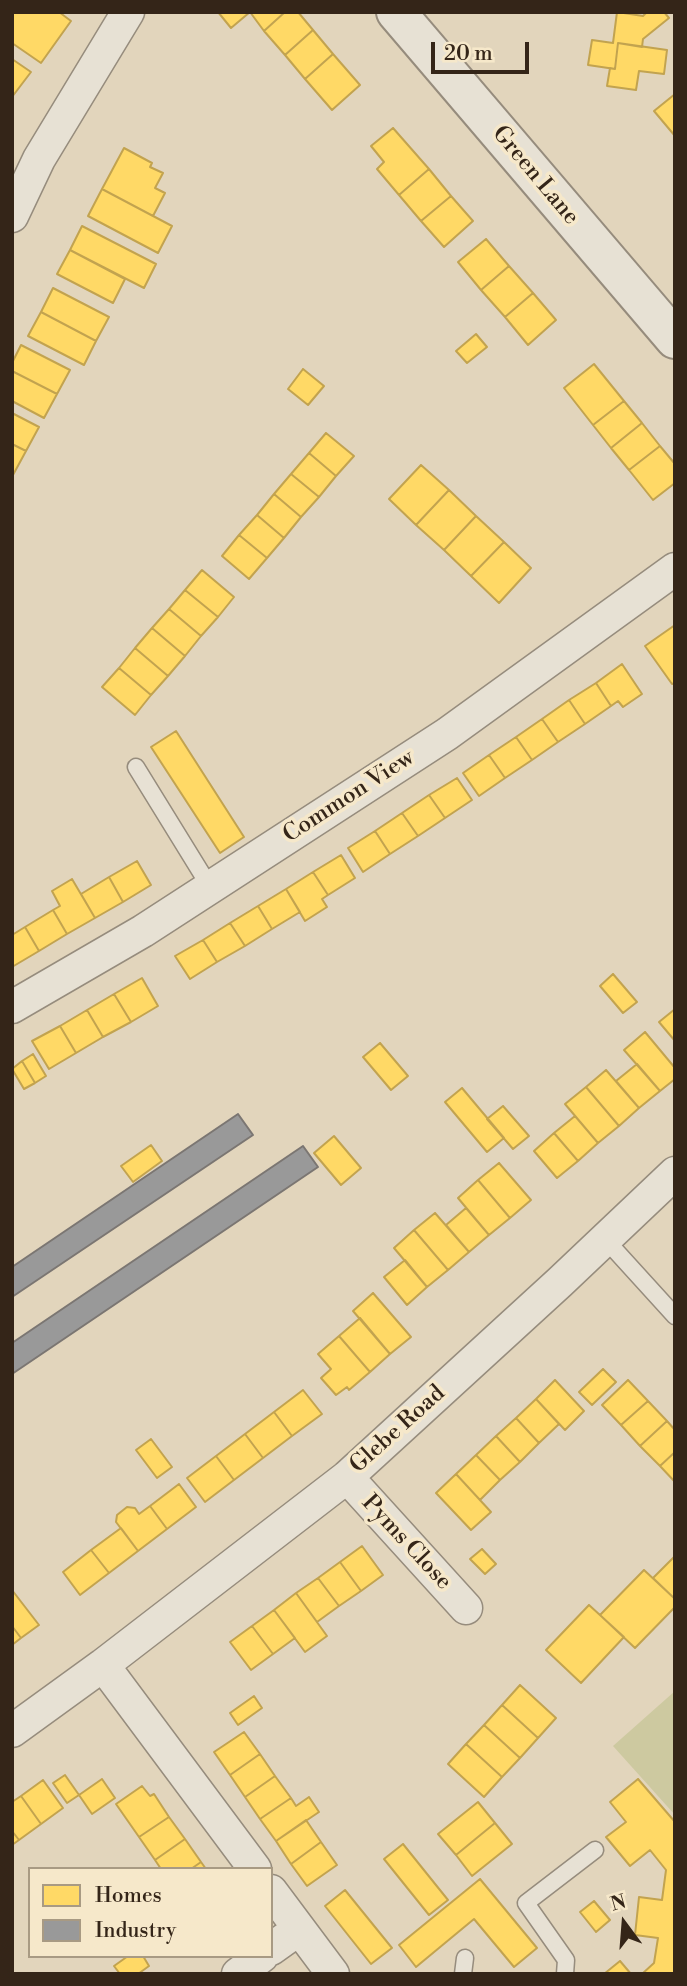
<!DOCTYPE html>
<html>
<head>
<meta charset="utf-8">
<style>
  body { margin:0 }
  #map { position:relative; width:687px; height:1986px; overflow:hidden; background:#e2d5bc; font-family:"Libre Bodoni",serif }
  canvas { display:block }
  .frame { position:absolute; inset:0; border:14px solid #342518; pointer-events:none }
  .legend { position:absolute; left:28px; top:1867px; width:245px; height:91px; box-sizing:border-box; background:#f6e8ca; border:2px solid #a89a83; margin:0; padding:9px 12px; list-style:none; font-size:21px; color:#342518 }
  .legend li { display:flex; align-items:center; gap:14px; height:35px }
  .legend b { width:35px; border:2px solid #a89a83 }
  .north { position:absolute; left:589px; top:1888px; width:70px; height:70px; -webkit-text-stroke:5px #f6e8ca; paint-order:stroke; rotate:344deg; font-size:19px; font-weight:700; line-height:28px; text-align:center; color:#342518 }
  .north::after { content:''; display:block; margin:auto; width:24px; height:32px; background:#342518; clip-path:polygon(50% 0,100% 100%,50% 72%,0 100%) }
  .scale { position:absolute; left:431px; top:42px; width:98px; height:32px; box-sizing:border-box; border:4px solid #342518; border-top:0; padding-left:9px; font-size:21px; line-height:24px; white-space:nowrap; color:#342518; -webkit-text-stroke:5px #f6e8ca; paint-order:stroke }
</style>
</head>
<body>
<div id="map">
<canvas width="687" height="1986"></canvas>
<div class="frame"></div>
<ul class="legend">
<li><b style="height:19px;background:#ffd966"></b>Homes</li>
<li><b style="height:19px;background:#999"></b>Industry</li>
</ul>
<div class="north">N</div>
<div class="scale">20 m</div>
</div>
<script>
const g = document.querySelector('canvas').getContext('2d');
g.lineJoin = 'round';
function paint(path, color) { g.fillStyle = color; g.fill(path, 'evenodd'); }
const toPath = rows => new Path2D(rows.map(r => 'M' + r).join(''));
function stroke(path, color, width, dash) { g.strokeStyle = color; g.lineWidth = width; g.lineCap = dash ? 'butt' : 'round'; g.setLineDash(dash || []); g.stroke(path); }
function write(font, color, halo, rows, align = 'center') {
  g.font = font + ' "Libre Bodoni",serif'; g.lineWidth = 7; g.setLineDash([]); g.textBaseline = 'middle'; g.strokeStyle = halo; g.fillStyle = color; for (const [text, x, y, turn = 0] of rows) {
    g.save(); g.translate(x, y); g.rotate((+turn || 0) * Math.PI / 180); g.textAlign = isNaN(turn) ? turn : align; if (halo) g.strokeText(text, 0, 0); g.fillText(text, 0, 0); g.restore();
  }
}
paint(toPath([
  [675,1691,675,1815,613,1746]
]), '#cdc9a0');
const homes = toPath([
  [12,12,59,12,71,21,41,63,12,43,12,12],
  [218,12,250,12,231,28,218,12],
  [250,12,285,12,264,31,250,12],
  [285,12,298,12,313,30,285,55,264,31,285,12],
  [617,12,643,16,647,12,664,12,669,18,643,39,642,47,618,43,615,69,588,65,592,40,613,43,617,12],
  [313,30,333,54,305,79,285,55,313,30],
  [618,43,667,50,664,74,639,71,636,90,607,86,610,68,615,69,618,43],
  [333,54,360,85,332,110,305,79,333,54],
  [12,59,31,72,12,97,12,59],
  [675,94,675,136,654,111,675,94],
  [393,128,429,169,399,195,377,169,384,162,371,146,393,128],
  [124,148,152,163,150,167,163,173,155,188,165,193,153,216,102,189,124,148],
  [429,169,451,196,421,221,399,195,429,169],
  [102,189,172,226,158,253,88,216,102,189],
  [451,196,473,221,444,247,421,221,451,196],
  [82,226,156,264,144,288,70,250,82,226],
  [486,239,509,266,481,290,458,262,486,239],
  [70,250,125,279,113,303,57,274,70,250],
  [509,266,533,293,505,317,481,290,509,266],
  [53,288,109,317,96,341,41,312,53,288],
  [533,293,556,320,528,345,505,317,533,293],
  [41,312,96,341,84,365,28,336,41,312],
  [476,334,487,347,467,363,456,351,476,334],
  [21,345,70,370,57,394,12,371,12,363,21,345],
  [594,364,624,401,593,425,564,388,594,364],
  [303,369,324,386,308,405,288,389,303,369],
  [12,371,57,394,44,418,12,401,12,371],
  [624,401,642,423,611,448,593,425,624,401],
  [12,413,39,427,26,451,12,444,12,413],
  [642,423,660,446,629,470,611,448,642,423],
  [326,433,354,456,336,476,309,453,326,433],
  [12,444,26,451,13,475,12,474,12,444],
  [660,446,675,464,675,483,653,500,629,470,660,446],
  [309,453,336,476,319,497,291,474,309,453],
  [421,465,449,490,416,525,389,499,421,465],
  [291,474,319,497,301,517,274,494,291,474],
  [449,490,476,516,444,550,416,525,449,490],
  [274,494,301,517,284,538,257,515,274,494],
  [257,515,284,538,267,558,239,535,257,515],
  [476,516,504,542,471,576,444,550,476,516],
  [239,535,267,558,249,579,222,556,239,535],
  [504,542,531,568,499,603,471,576,504,542],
  [202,570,234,597,218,617,185,590,202,570],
  [185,590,218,617,201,636,169,609,185,590],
  [169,609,201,636,185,656,152,628,169,609],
  [675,625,675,683,672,684,645,646,675,625],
  [152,628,185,656,168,676,135,648,152,628],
  [135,648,168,676,151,695,119,668,135,648],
  [622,664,642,694,623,707,618,701,611,706,596,683,622,664],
  [119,668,151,695,135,715,102,687,119,668],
  [596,683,611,706,585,724,569,700,596,683],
  [569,700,585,724,558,742,542,719,569,700],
  [542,719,558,742,532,760,516,737,542,719],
  [176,731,244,837,220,853,151,747,176,731],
  [516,737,532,760,505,778,489,755,516,737],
  [489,755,505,778,479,796,463,773,489,755],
  [457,778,472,800,445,818,429,795,457,778],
  [429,795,445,818,418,836,402,813,429,795],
  [402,813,418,836,390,854,375,831,402,813],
  [375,831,390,854,363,872,348,848,375,831],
  [341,855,355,878,328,895,313,872,341,855],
  [137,861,151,885,123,902,109,877,137,861],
  [313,872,328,895,322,899,327,907,305,921,286,889,313,872],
  [109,877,123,902,95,918,81,894,109,877],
  [72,879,95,918,67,934,53,910,60,906,52,891,72,879],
  [286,889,300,912,272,929,258,906,286,889],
  [258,906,272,929,245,946,230,923,258,906],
  [53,910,67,934,39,951,25,927,53,910],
  [230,923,245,946,217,962,203,940,230,923],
  [25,927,39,951,12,967,12,935,25,927],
  [203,940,217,962,190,979,175,956,203,940],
  [613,974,637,1002,623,1013,600,986,613,974],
  [142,978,158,1006,131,1022,114,994,142,978],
  [114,994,131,1022,103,1037,87,1010,114,994],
  [675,1009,675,1041,659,1022,675,1009],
  [87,1010,103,1037,76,1053,60,1026,87,1010],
  [60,1026,76,1053,49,1069,32,1041,60,1026],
  [645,1032,675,1068,675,1079,660,1091,624,1050,645,1032],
  [380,1043,408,1076,391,1090,363,1057,380,1043],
  [33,1054,46,1076,35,1083,22,1061,33,1054],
  [22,1061,35,1083,24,1089,12,1069,22,1061],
  [637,1064,660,1091,639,1108,616,1081,637,1064],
  [606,1070,639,1108,619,1126,586,1087,606,1070],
  [586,1087,619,1126,598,1143,565,1104,586,1087],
  [462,1088,504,1138,487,1152,445,1102,462,1088],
  [503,1106,529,1136,513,1149,487,1119,503,1106],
  [575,1116,598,1143,578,1161,554,1133,575,1116],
  [554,1133,578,1161,557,1178,534,1151,554,1133],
  [334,1136,361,1168,341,1185,314,1153,334,1136],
  [151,1145,162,1161,133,1182,121,1166,151,1145],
  [499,1163,531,1200,510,1218,478,1180,499,1163],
  [478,1180,510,1218,489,1235,458,1198,478,1180],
  [466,1208,489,1235,469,1252,446,1225,466,1208],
  [435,1213,469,1252,448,1270,414,1230,435,1213],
  [414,1230,448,1270,427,1287,394,1248,414,1230],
  [405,1260,427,1287,407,1305,384,1277,405,1260],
  [373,1293,411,1337,390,1354,353,1311,373,1293],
  [360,1318,390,1354,370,1372,339,1336,360,1318],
  [339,1336,370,1372,349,1390,347,1387,336,1395,321,1378,331,1369,318,1354,339,1336],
  [603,1369,616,1382,592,1405,579,1392,603,1369],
  [555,1380,584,1411,565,1430,536,1399,555,1380],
  [628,1380,648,1401,621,1425,602,1405,628,1380],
  [303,1390,322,1414,292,1436,274,1412,303,1390],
  [536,1399,559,1424,539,1443,516,1418,536,1399],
  [648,1401,667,1421,640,1446,621,1425,648,1401],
  [274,1412,292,1436,263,1458,245,1434,274,1412],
  [516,1418,539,1443,520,1462,496,1436,516,1418],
  [667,1421,675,1430,675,1452,660,1466,640,1446,667,1421],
  [245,1434,263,1458,234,1480,216,1456,245,1434],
  [496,1436,520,1462,500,1480,476,1455,496,1436],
  [151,1439,172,1467,157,1478,136,1450,151,1439],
  [675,1452,675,1482,660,1466,675,1452],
  [476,1455,500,1480,480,1500,456,1474,476,1455],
  [216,1456,234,1480,205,1502,187,1478,216,1456],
  [456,1474,491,1512,471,1530,436,1493,456,1474],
  [179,1484,196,1507,167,1529,150,1506,179,1484],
  [150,1506,167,1529,138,1551,116,1522,117,1515,127,1507,135,1508,139,1514,150,1506],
  [121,1528,138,1551,109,1573,91,1550,121,1528],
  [362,1546,383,1575,361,1591,340,1562,362,1546],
  [482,1549,496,1564,485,1574,470,1559,482,1549],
  [91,1550,109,1573,80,1595,63,1572,91,1550],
  [675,1556,675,1599,653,1578,675,1556],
  [340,1562,361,1591,339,1606,318,1578,340,1562],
  [644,1570,675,1599,675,1607,635,1648,600,1615,644,1570],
  [318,1578,339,1606,317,1622,296,1593,318,1578],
  [12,1590,39,1625,21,1638,12,1626,12,1590],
  [296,1593,327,1636,305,1652,274,1610,296,1593],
  [589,1605,624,1637,581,1683,546,1650,589,1605],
  [274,1610,295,1638,273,1654,252,1626,274,1610],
  [12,1626,21,1638,12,1645,12,1626],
  [252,1626,273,1654,251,1670,230,1642,252,1626],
  [520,1685,556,1718,538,1738,502,1705,520,1685],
  [254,1696,262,1708,238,1725,230,1713,254,1696],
  [502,1705,538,1738,520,1758,484,1725,502,1705],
  [484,1725,520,1758,502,1777,466,1744,484,1725],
  [244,1732,260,1754,230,1775,214,1752,244,1732],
  [466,1744,502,1777,484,1797,448,1764,466,1744],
  [260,1754,275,1776,245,1797,230,1775,260,1754],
  [65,1775,79,1795,67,1803,53,1783,65,1775],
  [275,1776,291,1798,260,1819,245,1797,275,1776],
  [102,1779,115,1798,92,1814,79,1795,102,1779],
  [638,1779,675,1822,675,1974,642,1974,654,1963,658,1938,635,1935,639,1897,662,1900,666,1870,650,1850,630,1866,606,1837,626,1822,610,1802,638,1779],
  [43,1780,63,1808,41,1824,21,1796,43,1780],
  [142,1786,150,1796,154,1794,169,1817,139,1837,116,1804,142,1786],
  [21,1796,41,1824,19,1840,12,1831,12,1802,21,1796],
  [309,1797,319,1812,276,1841,260,1819,291,1798,296,1806,309,1797],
  [478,1802,495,1823,456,1855,438,1834,478,1802],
  [169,1817,185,1839,155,1860,139,1837,169,1817],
  [306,1820,321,1842,291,1864,276,1841,306,1820],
  [495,1823,512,1844,472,1876,456,1855,495,1823],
  [12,1831,19,1840,12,1845,12,1831],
  [185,1839,201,1862,191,1869,161,1869,155,1860,185,1839],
  [321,1842,337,1865,307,1886,291,1864,321,1842],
  [403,1844,448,1900,429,1915,384,1859,403,1844],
  [201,1862,206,1869,191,1869,201,1862],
  [480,1879,537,1948,514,1967,474,1919,416,1967,399,1945,480,1879],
  [345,1890,392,1948,371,1964,325,1906,345,1890],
  [594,1901,610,1920,596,1932,580,1912,594,1901],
  [128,1956,143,1956,149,1966,138,1974,120,1974,114,1966,128,1956],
  [620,1961,631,1974,604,1974,620,1961]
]);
paint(homes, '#ffd966');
stroke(homes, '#c2a34f', 2);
const industry = toPath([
  [238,1114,253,1135,12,1297,12,1267,238,1114],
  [303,1146,318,1167,12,1374,12,1343,303,1146]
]);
paint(industry, '#999');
stroke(industry, '#7b7672', 2);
const service = toPath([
  [136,767,210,887],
  [605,1239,675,1316],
  [463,1974,465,1958],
  [565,1974,566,1960,526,1903,595,1850]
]);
const minor = toPath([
  [12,216,39,159,128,12],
  [12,1007,143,931,447,734,675,569],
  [347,1477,466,1608],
  [103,1665,255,1869],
  [12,1731,103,1665,347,1477,560,1282,675,1173],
  [271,1891,333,1974],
  [271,1949,299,1929],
  [238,1974,262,1956]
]);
const tertiary = toPath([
  [396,12,675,339]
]);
stroke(service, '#968c7d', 19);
stroke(minor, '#968c7d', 35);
stroke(tertiary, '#968c7d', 42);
stroke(service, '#e7e1d4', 16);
stroke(minor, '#e7e1d4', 32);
stroke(tertiary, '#e7e1d4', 38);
write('23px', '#342518', '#f6e8ca', [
  ["Green Lane",535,176,50],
  ["Common View",349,797,-33],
  ["Glebe Road",398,1430,-42],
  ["Pyms Close",406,1543,47]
]);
</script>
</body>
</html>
